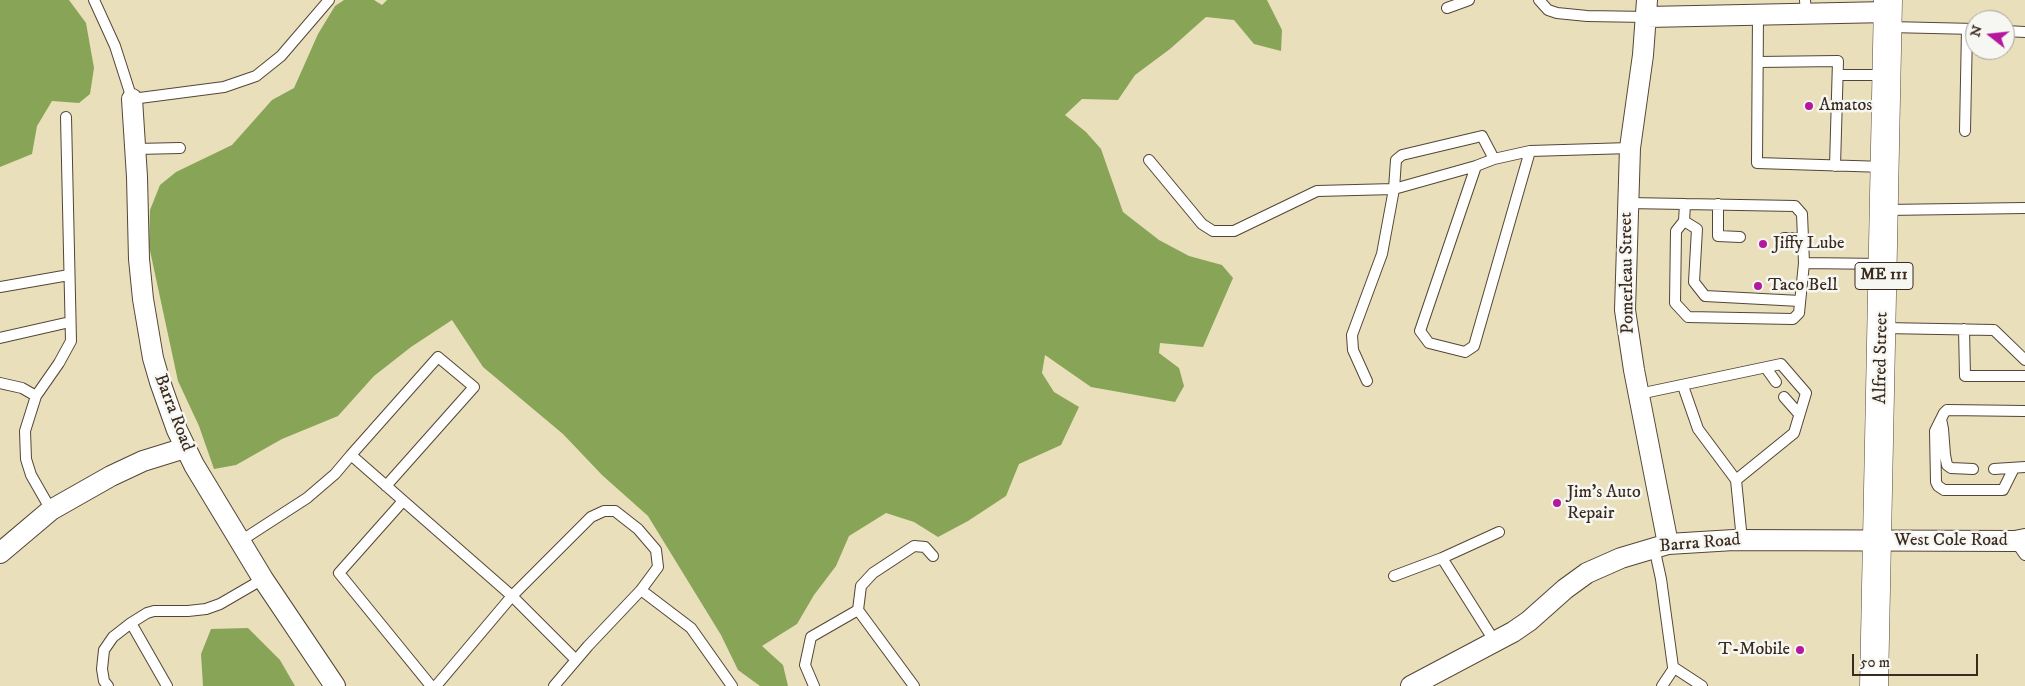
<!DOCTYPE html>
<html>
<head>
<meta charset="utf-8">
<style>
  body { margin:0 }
  #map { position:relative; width:2025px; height:686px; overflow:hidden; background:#e9dfbb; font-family:"IM FELL DW Pica",serif }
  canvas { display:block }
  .north { position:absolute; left:1965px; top:10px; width:50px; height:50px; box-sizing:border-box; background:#f6f6f2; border:1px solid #aba49d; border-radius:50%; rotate:286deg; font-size:14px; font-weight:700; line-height:20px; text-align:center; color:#3b2a1e }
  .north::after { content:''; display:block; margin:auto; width:18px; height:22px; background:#b5179e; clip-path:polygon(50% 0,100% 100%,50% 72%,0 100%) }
  .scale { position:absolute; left:1852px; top:654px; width:126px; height:22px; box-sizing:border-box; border:2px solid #3b2a1e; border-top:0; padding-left:6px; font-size:15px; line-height:18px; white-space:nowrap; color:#3b2a1e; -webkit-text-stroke:4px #f6f6f2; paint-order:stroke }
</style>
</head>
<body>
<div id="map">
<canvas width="2025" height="686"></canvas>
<div class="north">N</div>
<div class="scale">50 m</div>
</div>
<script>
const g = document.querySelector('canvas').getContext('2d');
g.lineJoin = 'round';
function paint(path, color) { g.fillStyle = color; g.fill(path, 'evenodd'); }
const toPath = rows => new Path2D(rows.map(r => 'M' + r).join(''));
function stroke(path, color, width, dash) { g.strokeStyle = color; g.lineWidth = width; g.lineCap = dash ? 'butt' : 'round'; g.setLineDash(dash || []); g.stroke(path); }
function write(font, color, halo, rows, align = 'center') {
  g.font = font + ' "IM FELL DW Pica",serif'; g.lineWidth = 5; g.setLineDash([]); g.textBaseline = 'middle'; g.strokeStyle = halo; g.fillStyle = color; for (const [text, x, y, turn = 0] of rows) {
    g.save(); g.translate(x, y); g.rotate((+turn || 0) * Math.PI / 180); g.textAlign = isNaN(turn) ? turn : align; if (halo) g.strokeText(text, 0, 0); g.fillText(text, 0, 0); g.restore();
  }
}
paint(toPath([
  [0,0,69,0,86,23,94,68,90,94,79,103,52,101,37,126,32,154,0,167],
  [344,0,374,0,382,5,387,0,1267,0,1282,30,1281,51,1254,44,1234,20,1206,17,1170,49,1135,75,1118,100,1082,99,1065,115,1086,132,1101,149,1123,212,1159,240,1189,256,1222,265,1233,278,1203,347,1160,343,1159,353,1179,368,1184,386,1175,402,1091,387,1045,355,1042,373,1054,392,1079,407,1061,445,1019,464,1006,496,968,521,938,537,914,522,886,513,849,536,836,566,814,595,797,624,762,646,783,665,788,686,760,686,738,670,721,635,648,516,602,475,563,434,483,367,452,320,411,347,374,376,338,416,282,439,236,465,214,469,199,426,178,381,149,246,150,210,160,185,176,172,232,145,272,100,294,88,318,34,335,6],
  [248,628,280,660,295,686,203,686,201,654,211,629]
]), '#88a457');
const lane = toPath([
  [94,0,115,46,132,99,224,87,256,76,281,56,329,0],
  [1539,0,1548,10,1557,13,1587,16,1647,17],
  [1805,0,1806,13],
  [1447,8,1469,0],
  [1758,14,1757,163,1885,167],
  [1889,27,1975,29],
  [2005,31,2025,32],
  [1758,62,1838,61,1835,166],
  [1838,75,1887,75],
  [1965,131,1967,29],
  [136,149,180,148],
  [1149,160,1202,224,1213,231,1234,231,1317,191,1394,189,1476,166,1494,159,1530,151,1630,148],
  [1476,166,1420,331,1429,343,1465,352,1474,346,1530,151],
  [1627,203,1685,204,1795,206,1802,214,1804,263,1799,313,1793,319,1688,317,1675,303,1676,231,1684,221,1685,204],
  [1718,204,1718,236,1740,237],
  [1886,210,2025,208],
  [1684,221,1697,229,1694,282,1705,296,1800,301],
  [1784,238,1803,238],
  [1804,263,1883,264],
  [0,287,69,275],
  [1884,328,1994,330,2025,360],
  [1964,329,1965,376,2025,376],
  [0,338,70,322],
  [1766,368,1776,382],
  [1367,381,1353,350,1352,335,1382,254,1394,189,1396,160,1402,155,1482,136,1494,159],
  [0,383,22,388,36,396],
  [1683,386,1698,429,1736,480,1742,540],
  [1639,394,1781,364,1806,393,1794,433,1736,480],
  [1784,397,1799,414],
  [1941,419,1943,429,1945,455,1947,465,1951,468,1973,469],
  [351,455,438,357,474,387,386,486],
  [2014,468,2003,490,1944,490,1938,486,1936,482,1935,431,1944,413,1947,410,2025,411],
  [1994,469,2025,467],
  [403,501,339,573,431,686],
  [51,510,31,475,26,459,25,431,36,396,59,363,71,341,66,117],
  [2015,541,2025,555],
  [239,542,307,498,335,474,351,455,512,596,591,517,604,511,615,511,638,529,656,550,658,567,641,590,588,646,554,686],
  [1654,547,1661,579,1673,667,1702,686],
  [1394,576,1442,558],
  [641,590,691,628,732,686],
  [858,610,914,686],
  [131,623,167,686],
  [1495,642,1442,558,1499,532],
  [108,686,104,681,102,669,104,650,113,637,131,623,147,613,154,611,188,611,206,609,220,604,263,579],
  [436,686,512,596,576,660],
  [814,686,805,665,811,637,858,610,861,586,873,573,914,546,925,547,933,556],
  [1662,686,1674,668]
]);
const street = toPath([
  [1647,0,1643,55,1630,148,1625,310,1634,370,1668,544],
  [1647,17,1888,12],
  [132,99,137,177,139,259,143,299,153,358,160,382,177,430,194,465,263,579,335,686],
  [0,553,51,510,111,476,143,461,185,448],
  [1411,686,1513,632,1529,621,1565,589,1587,573,1621,558,1668,544,1734,540,2015,541,2025,539]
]);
const primary = toPath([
  [1874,686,1888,0]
]);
stroke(lane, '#554536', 12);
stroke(street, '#554536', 22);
stroke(primary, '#554536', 29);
stroke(lane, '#fff', 10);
stroke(street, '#fff', 20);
stroke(primary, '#fff', 28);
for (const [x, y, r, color] of [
  [1809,106,5,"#b5179e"],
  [1763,244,5,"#b5179e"],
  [1758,286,5,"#b5179e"],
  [1557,503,5,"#b5179e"],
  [1800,650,5,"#b5179e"]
]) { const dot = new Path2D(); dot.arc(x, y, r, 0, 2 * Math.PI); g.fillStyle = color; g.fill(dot); stroke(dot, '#f6f6f2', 2); }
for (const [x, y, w] of [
  [1884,276,58]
]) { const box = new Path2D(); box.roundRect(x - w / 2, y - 13.5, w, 27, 4); g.fillStyle = '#f6f6f2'; g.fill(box); stroke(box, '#3b2a1e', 1); }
write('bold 16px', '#3b2a1e', null, [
  ["ME 111",1884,276]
]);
write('18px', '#3b2a1e', '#f6f6f2', [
  ["Amatos",1819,106],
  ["Jiffy Lube",1773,244],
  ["Taco Bell",1768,286],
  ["Jim's Auto",1567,493],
  ["Repair",1567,514],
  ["T-Mobile",1790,650,"right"]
], 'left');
write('18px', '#3b2a1e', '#f6f6f2', [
  ["Pomerleau Street",1628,273,-91],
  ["Alfred Street",1882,358,-89],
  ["Barra Road",173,413,69],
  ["West Cole Road",1951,541],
  ["Barra Road",1700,544,-5]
]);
</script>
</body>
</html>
